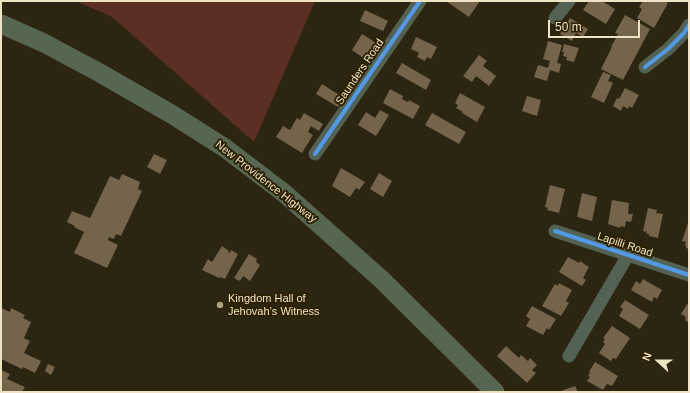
<!DOCTYPE html>
<html>
<head>
<meta charset="utf-8">
<style>
  body { margin:0 }
  #map { position:relative; width:690px; height:393px; overflow:hidden; background:#2c2512; font-family:Arial,sans-serif }
  canvas { display:block }
  .frame { position:absolute; inset:0; border:2px solid #eee3c3; pointer-events:none }
  .north { position:absolute; left:638px; top:341px; width:40px; height:40px; -webkit-text-stroke:3px #2c2100; paint-order:stroke; rotate:291deg; font-size:11px; font-weight:700; line-height:16px; text-align:center; color:#eee3c3 }
  .north::after { content:''; display:block; margin:auto; width:14px; height:18px; background:#eee3c3; clip-path:polygon(50% 0,100% 100%,50% 72%,0 100%) }
  .scale { position:absolute; left:548px; top:20px; width:92px; height:18px; box-sizing:border-box; border:2px solid #eee3c3; border-top:0; padding-left:5px; font-size:12px; line-height:14px; white-space:nowrap; color:#eee3c3; -webkit-text-stroke:3px #2c2100; paint-order:stroke }
</style>
</head>
<body>
<div id="map">
<canvas width="690" height="393"></canvas>
<div class="frame"></div>
<div class="north">N</div>
<div class="scale">50 m</div>
</div>
<script>
const g = document.querySelector('canvas').getContext('2d');
g.lineJoin = 'round';
function paint(path, color) { g.fillStyle = color; g.fill(path, 'evenodd'); }
const toPath = rows => new Path2D(rows.map(r => 'M' + r).join(''));
function stroke(path, color, width, dash) { g.strokeStyle = color; g.lineWidth = width; g.lineCap = dash ? 'butt' : 'round'; g.setLineDash(dash || []); g.stroke(path); }
function write(font, color, halo, rows, align = 'center') {
  g.font = font + ' Arial,sans-serif'; g.lineWidth = 4; g.setLineDash([]); g.textBaseline = 'middle'; g.strokeStyle = halo; g.fillStyle = color; for (const [text, x, y, turn = 0] of rows) {
    g.save(); g.translate(x, y); g.rotate((+turn || 0) * Math.PI / 180); g.textAlign = isNaN(turn) ? turn : align; if (halo) g.strokeText(text, 0, 0); g.fillText(text, 0, 0); g.restore();
  }
}
paint(toPath([
  [76,1,315,1,254,142,112,17]
]), '#5c2f25');
paint(toPath([
  [446,1,480,1,469,17],
  [589,1,602,1,615,9,606,24,583,10],
  [643,1,666,1,668,3,654,28,637,18,642,9,639,7],
  [365,10,388,21,383,31,360,21],
  [625,15,650,29,623,80,601,69,612,47,611,47,618,34,615,33],
  [570,18,588,29,583,37,576,33,572,41,560,34],
  [362,34,378,44,376,47,374,47,366,60,352,50],
  [416,37,437,47,431,59,427,57,425,61,417,57,419,53,411,49],
  [548,41,562,45,557,63,561,64,559,73,550,70,547,81,534,77,538,65,548,68,550,61,543,59],
  [564,44,579,48,574,62,566,60,567,57,563,56,564,52,562,52],
  [479,55,487,61,483,66,496,76,489,86,476,76,472,82,463,76],
  [402,63,431,80,426,90,396,73],
  [603,72,611,75,608,81,613,83,604,103,591,97],
  [322,84,344,98,338,107,316,94],
  [625,88,639,95,632,108,629,106,628,109,623,106,621,111,613,106,617,98,619,99],
  [390,89,403,96,402,99,408,102,409,100,420,106,413,119,383,103],
  [460,93,485,107,477,122,462,113,463,112,456,108,458,105,455,103],
  [527,96,541,100,537,116,522,111],
  [380,110,389,115,376,136,358,125,366,112,375,118],
  [304,113,323,124,319,131,311,126,308,132,313,135,302,153,276,137,283,126,290,130,297,118,300,120],
  [432,113,466,132,459,144,425,125],
  [154,154,167,160,160,174,147,167],
  [341,168,365,182,359,190,356,188,350,197,332,186],
  [379,173,392,181,383,197,370,189],
  [122,174,140,182,138,189,142,191,121,236,116,234,114,239,109,237,108,240,118,245,107,268,74,253,84,232,74,227,75,226,67,222,72,211,90,218,110,176,119,180],
  [550,185,565,189,559,213,547,210,548,208,545,207],
  [582,193,597,197,592,221,577,217],
  [612,200,629,203,628,214,633,214,631,222,626,221,625,227,621,226,620,228,608,224],
  [648,208,657,210,656,213,663,214,658,238,649,236,649,234,646,234,647,232,643,231],
  [689,220,689,249,686,248,686,246,685,245,686,242,682,241],
  [222,246,229,251,228,252,230,253,231,250,238,254,225,279,220,277,219,278,202,270,208,259,212,262],
  [249,254,257,259,256,262,260,265,250,281,243,276,240,281,234,278],
  [568,257,579,263,580,261,589,267,583,278,586,280,582,286,559,272],
  [643,279,662,290,657,299,654,297,652,302,631,290,636,281,640,284],
  [559,283,572,290,566,301,569,303,561,316,542,306,555,284,558,286],
  [625,300,649,315,640,329,619,316,623,309,620,307],
  [687,304,689,305,689,323,685,320,686,317,681,314],
  [532,306,556,319,549,330,547,328,543,335,526,326,530,319,526,316],
  [1,308,10,312,11,308,25,315,23,318,31,322,24,338,30,341,24,353,41,361,35,373,23,367,22,369,1,359],
  [612,326,630,338,616,359,613,358,611,361,599,353,605,344,603,342,605,339,603,338],
  [506,346,519,358,521,355,528,361,530,358,537,365,532,370,536,373,527,383,497,356],
  [595,362,618,376,612,386,607,384,603,390,587,381,590,377,588,376,590,373,589,372],
  [48,364,55,367,51,375,45,371],
  [1,370,10,374,7,379,25,387,22,392,1,392],
  [575,386,578,392,558,392]
]), '#73644b');
stroke(toPath([
  [555,18,569,1],
  [645,67,668,49,684,33,689,25],
  [315,154,420,1],
  [555,231,689,275],
  [569,356,628,255]
]), '#546253', 13);
stroke(toPath([
  [1,24,44,43,100,73,173,115,225,148,284,193,381,279,495,392]
]), '#566651', 19);
stroke(toPath([
  [645,67,668,49,684,33,689,25],
  [315,154,420,1],
  [555,231,689,275]
]), '#5399e6', 4);
for (const [x, y, r, color] of [
  [220,305,4,"#aaa085"]
]) { const dot = new Path2D(); dot.arc(x, y, r, 0, 2 * Math.PI); g.fillStyle = color; g.fill(dot); stroke(dot, '#2c2100', 1.5); }
write('11px', '#eee3c3', '#2c2100', [
  ["Saunders Road",360,72,-56],
  ["New Providence Highway",266,182,38],
  ["Lapilli Road",625,245,18]
]);
write('11px', '#eee3c3', '#2c2100', [
  ["Kingdom Hall of",228,299],
  ["Jehovah’s Witness",228,312]
], 'left');
</script>
</body>
</html>
